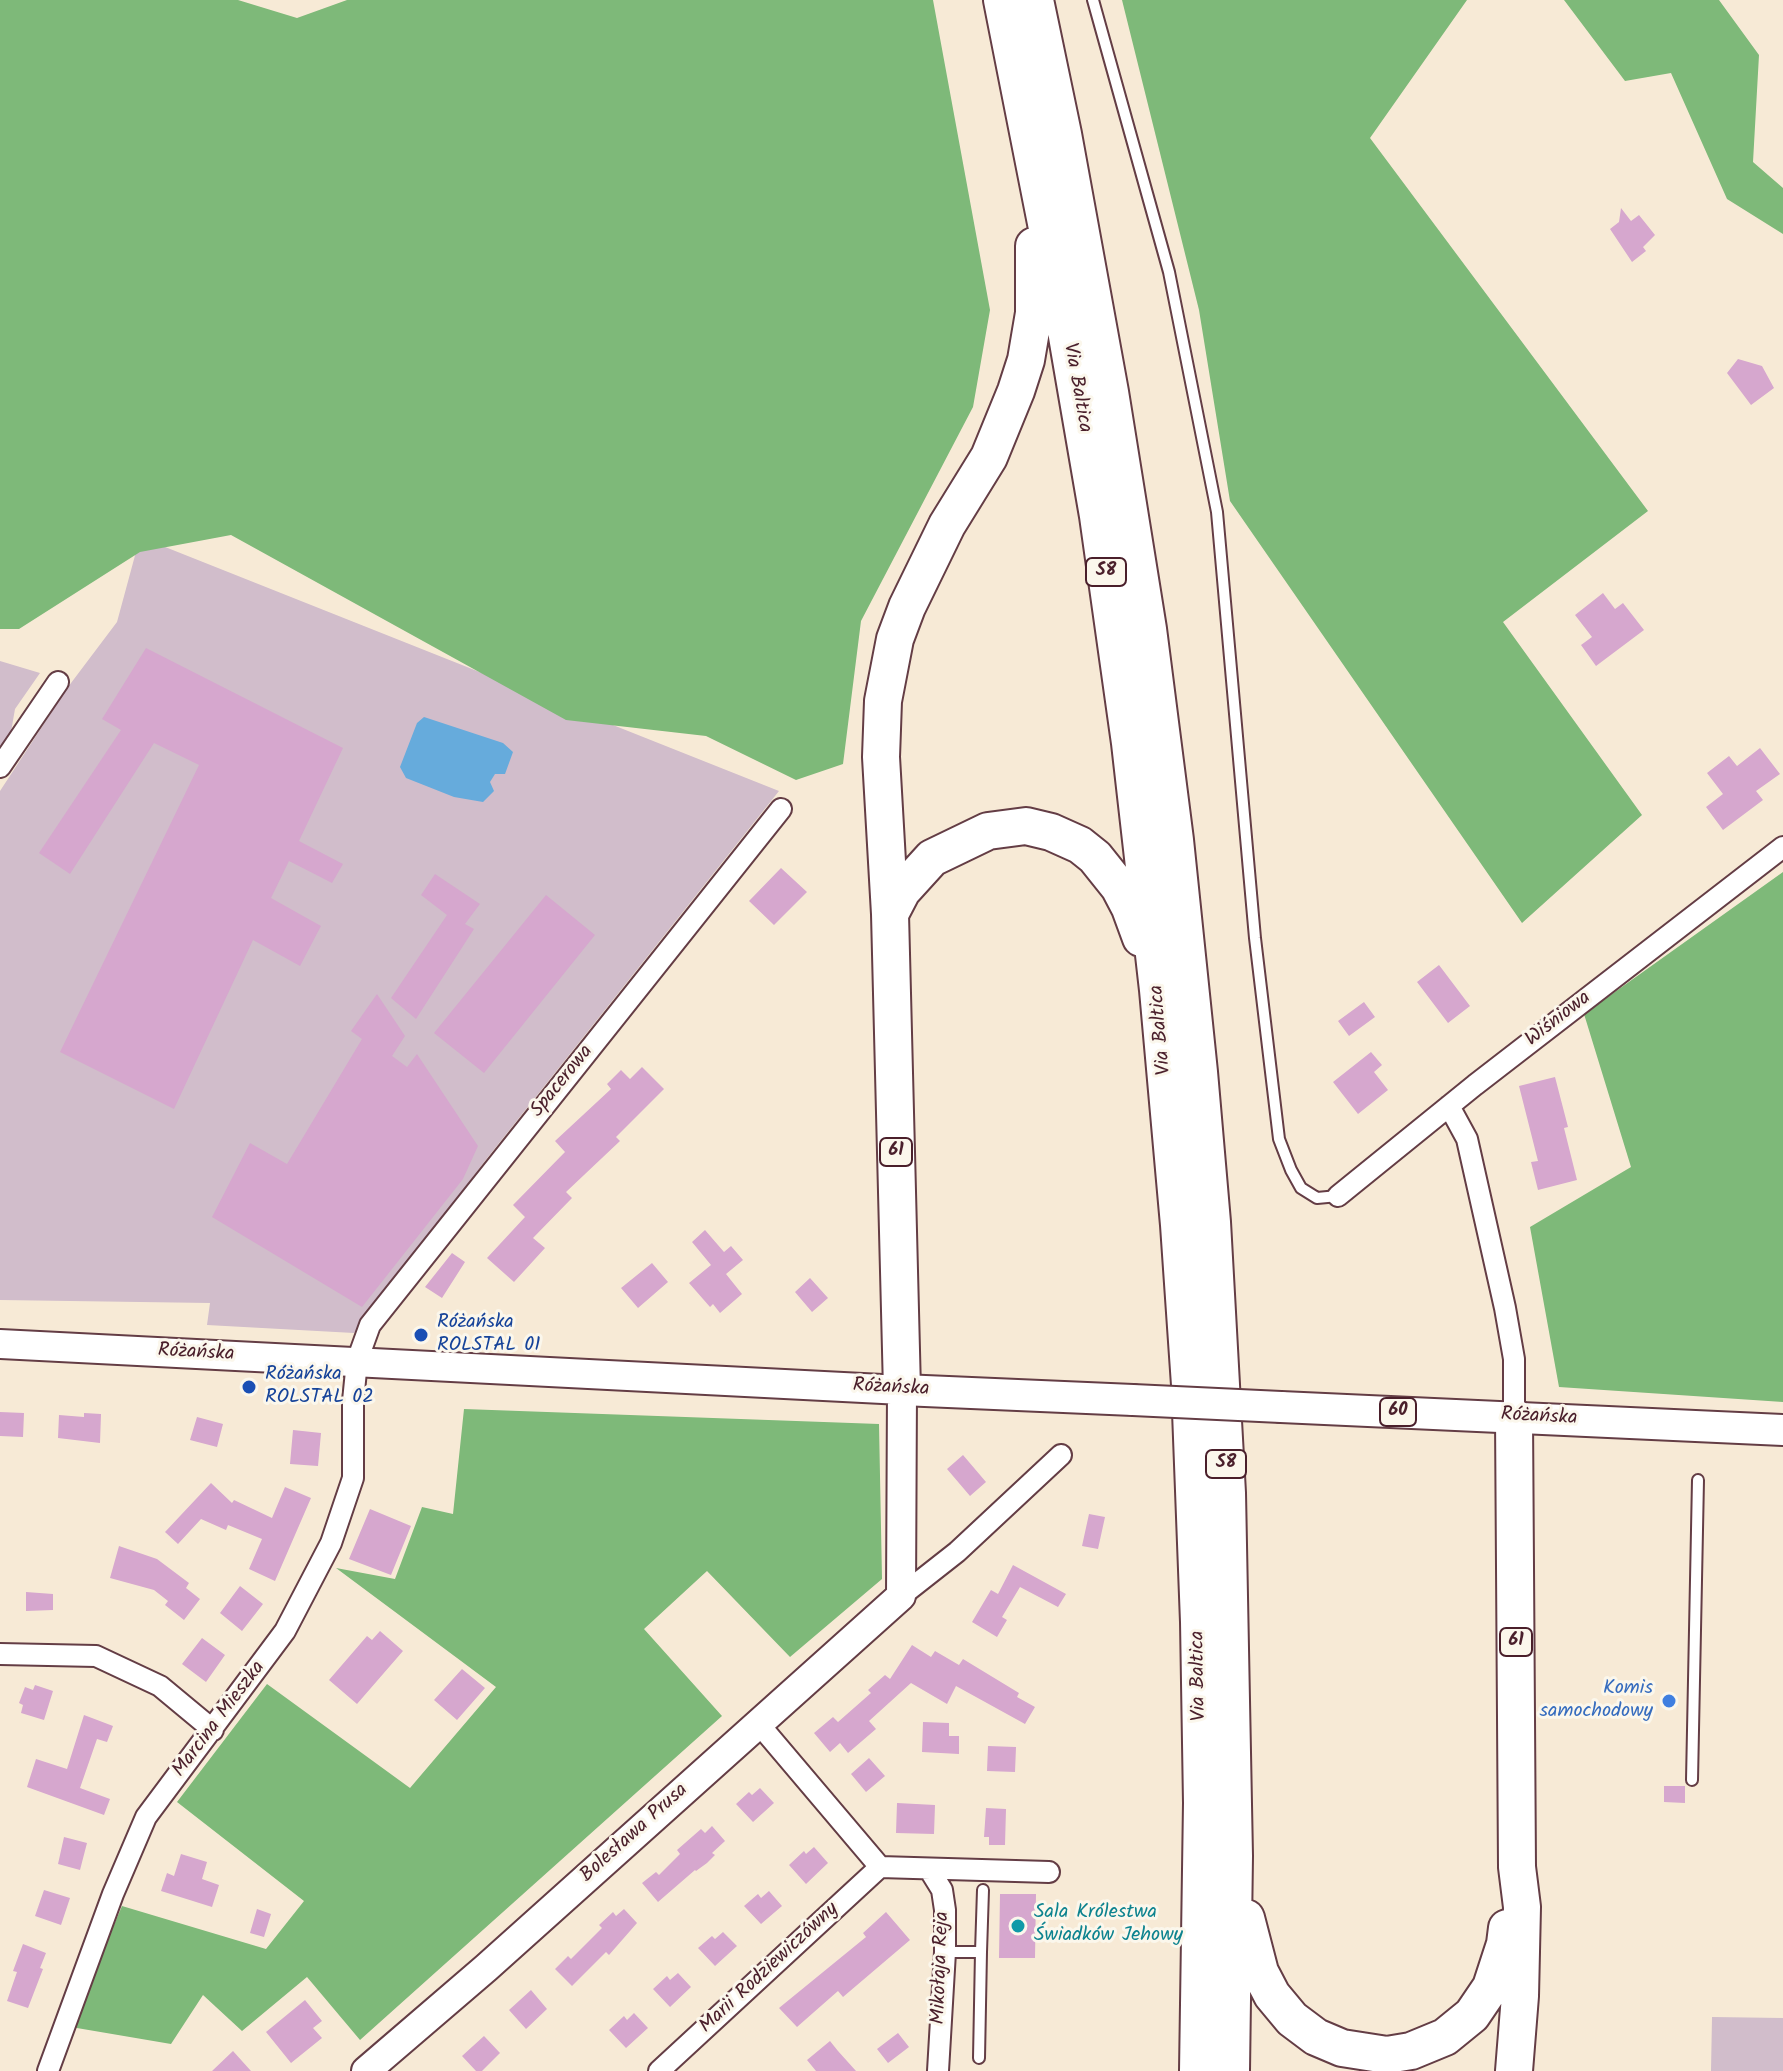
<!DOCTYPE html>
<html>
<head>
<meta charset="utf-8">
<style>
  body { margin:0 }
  canvas { display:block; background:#f7ead6 }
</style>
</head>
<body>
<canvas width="1783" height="2071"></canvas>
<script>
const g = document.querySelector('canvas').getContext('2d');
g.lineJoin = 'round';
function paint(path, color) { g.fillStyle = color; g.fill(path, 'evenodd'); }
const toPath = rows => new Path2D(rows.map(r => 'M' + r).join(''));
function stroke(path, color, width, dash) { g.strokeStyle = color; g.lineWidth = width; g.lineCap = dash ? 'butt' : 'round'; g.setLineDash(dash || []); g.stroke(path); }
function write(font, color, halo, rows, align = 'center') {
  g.font = font + ' Kalam,sans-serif'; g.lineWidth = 6; g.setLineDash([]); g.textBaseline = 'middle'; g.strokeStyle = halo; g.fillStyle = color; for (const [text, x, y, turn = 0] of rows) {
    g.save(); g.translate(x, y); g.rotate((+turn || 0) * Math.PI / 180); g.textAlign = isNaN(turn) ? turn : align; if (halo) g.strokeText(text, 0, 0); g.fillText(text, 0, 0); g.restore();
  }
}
paint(toPath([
  [140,537,779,791,488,1157,354,1333,207,1325,210,1303,0,1300,0,791,68,687,117,622],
  [0,661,40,673,15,709,11,732,0,747],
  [1712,2017,1783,2018,1783,2071,1711,2071]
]), '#d1bdcb');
paint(toPath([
  [0,0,238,0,297,18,347,0,933,0,990,310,973,407,861,621,843,764,796,780,706,736,566,720,231,535,140,552,19,629,0,629],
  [1122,0,1467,0,1370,138,1648,511,1503,622,1642,815,1522,923,1230,501,1199,310],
  [1564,0,1719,0,1759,55,1753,162,1783,188,1783,234,1727,199,1671,73,1625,81],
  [1783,872,1783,1402,1559,1387,1530,1227,1631,1167,1584,1014],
  [464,1409,879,1424,882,1579,790,1657,707,1571,644,1629,722,1716,360,2040,307,1977,242,2031,203,1995,171,2044,71,2027,122,1906,266,1949,304,1901,177,1802,267,1684,410,1788,496,1687,336,1568,395,1579,422,1507,453,1514]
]), '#7eb979');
paint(toPath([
  [424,717,503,743,513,752,505,774,495,774,490,782,494,791,483,802,454,797,406,778,400,767,417,723]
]), '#66abdc');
paint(toPath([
  [1621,208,1631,221,1639,215,1655,235,1643,247,1646,251,1632,262,1610,229,1619,222],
  [1738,359,1762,366,1774,388,1751,405,1727,373],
  [1603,593,1615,609,1623,603,1644,630,1596,666,1581,645,1592,637,1575,615],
  [146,648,343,748,299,841,343,864,332,883,289,861,271,898,321,926,300,966,253,940,174,1109,60,1052,199,765,154,743,70,874,39,853,121,730,102,719],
  [1760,748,1780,774,1756,791,1763,800,1723,830,1706,807,1723,794,1707,773,1729,756,1737,766],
  [781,868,807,892,774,925,749,901],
  [435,874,480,904,465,924,474,929,416,1019,391,998,447,915,421,895],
  [546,895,595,935,484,1073,434,1033],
  [1439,965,1470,1006,1448,1023,1417,982],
  [377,994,405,1036,392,1056,407,1067,417,1054,478,1146,463,1179,362,1307,212,1217,250,1143,287,1164,362,1039,351,1031],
  [1364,1002,1375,1017,1349,1036,1338,1021],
  [1371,1052,1382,1065,1374,1072,1388,1090,1358,1114,1333,1082],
  [642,1067,664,1089,616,1137,620,1141,566,1192,572,1198,533,1238,545,1248,514,1282,487,1258,525,1217,513,1205,565,1152,555,1141,611,1089,607,1084,621,1070,630,1079],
  [1555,1077,1568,1127,1564,1128,1577,1180,1538,1190,1531,1162,1538,1161,1519,1086],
  [705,1230,724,1252,731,1246,743,1260,726,1274,742,1294,720,1313,713,1304,710,1307,689,1283,711,1265,692,1242],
  [452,1253,465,1262,442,1298,425,1287],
  [652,1263,668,1282,638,1308,621,1288],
  [810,1278,828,1298,812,1312,795,1292],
  [0,1412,24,1413,23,1437,0,1436],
  [84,1413,101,1414,100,1443,58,1438,59,1415,84,1417],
  [197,1417,223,1424,217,1447,190,1440],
  [293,1430,321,1433,318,1466,290,1464],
  [963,1455,986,1482,970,1496,947,1469],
  [211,1483,232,1503,234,1500,272,1518,285,1487,311,1498,275,1581,249,1569,262,1539,228,1525,226,1530,201,1519,178,1544,165,1532],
  [370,1509,411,1526,391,1575,349,1559],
  [1089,1514,1105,1517,1098,1549,1082,1546],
  [119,1546,157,1559,189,1583,186,1588,200,1599,184,1620,165,1605,168,1601,154,1590,110,1578],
  [1013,1565,1066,1594,1058,1607,1020,1587,1002,1617,1007,1620,997,1637,972,1622,991,1590,998,1594],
  [240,1586,263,1604,242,1631,220,1613],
  [26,1592,53,1594,53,1610,26,1611],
  [380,1631,403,1651,357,1704,329,1680,367,1636,372,1640],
  [202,1638,225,1655,206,1682,182,1664],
  [912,1645,931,1657,935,1651,959,1665,963,1659,1019,1693,1017,1697,1035,1707,1025,1724,956,1686,947,1704,911,1683,869,1721,876,1729,848,1753,840,1743,830,1752,814,1733,833,1717,838,1722,871,1693,868,1690,885,1675,890,1679],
  [462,1669,485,1688,457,1720,434,1700],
  [35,1685,53,1691,44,1720,21,1713,23,1705,19,1703,25,1687,33,1690],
  [84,1715,113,1726,107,1742,97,1739,80,1788,110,1799,104,1815,27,1787,36,1759,67,1769],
  [923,1722,949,1723,949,1736,959,1736,959,1754,922,1752],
  [988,1746,1016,1747,1015,1772,987,1771],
  [869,1758,885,1776,866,1792,851,1774],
  [1664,1786,1685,1786,1685,1803,1664,1802],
  [760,1788,774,1803,753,1822,736,1804,749,1792,752,1795],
  [897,1803,935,1805,934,1834,896,1833],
  [986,1808,1006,1809,1005,1845,989,1845,989,1837,984,1837],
  [712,1826,725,1841,712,1853,715,1855,707,1863,696,1871,695,1870,658,1902,642,1883,656,1872,659,1875,680,1854,677,1850,701,1829,705,1833],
  [64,1837,87,1843,80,1870,58,1864],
  [814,1847,828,1863,806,1884,789,1865,804,1851,806,1854],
  [181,1854,207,1862,202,1879,219,1885,212,1907,161,1891,167,1873,174,1876],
  [44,1890,70,1898,61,1925,35,1916],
  [769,1891,782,1906,761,1924,744,1906,758,1894,761,1898],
  [1000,1894,1036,1894,1035,1958,999,1958],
  [257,1909,271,1914,264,1937,250,1933],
  [624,1909,637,1923,609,1955,606,1952,572,1986,555,1969,568,1956,571,1959,602,1928,599,1925,613,1912,616,1916],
  [886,1912,910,1940,843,1997,838,1991,797,2027,779,2008,866,1937,863,1933],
  [723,1932,737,1946,715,1966,698,1948,712,1936,715,1939],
  [23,1944,46,1953,40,1968,43,1969,28,2008,7,2001,17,1972,13,1971],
  [678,1973,691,1987,670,2007,653,1989,667,1976,670,1980],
  [531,1990,547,2009,526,2029,509,2010],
  [305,2000,322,2021,313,2028,322,2038,291,2063,266,2032],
  [634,2013,648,2028,626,2048,609,2030,624,2016,627,2020],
  [898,2033,909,2047,888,2063,877,2049],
  [484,2036,500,2053,482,2071,476,2071,462,2056],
  [830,2041,838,2051,856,2071,816,2071,807,2060],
  [233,2051,251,2071,212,2071]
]), '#d6a7ce');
const lane = toPath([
  [1093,0,1169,272,1217,512,1255,938,1279,1139,1291,1170,1301,1188,1317,1198,1338,1196],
  [1692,1780,1698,1480],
  [945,1952,981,1952,979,2058],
  [981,1952,983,1890]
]);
const street = toPath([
  [0,767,58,682],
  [1449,1106,1467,1139,1505,1308,1514,1359,1514,1417],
  [1338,1196,1475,1085,1783,847],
  [901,1596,957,1552,1061,1455],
  [0,1654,96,1656,160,1686,213,1730],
  [758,1723,880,1867,1049,1872],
  [929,1869,942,1890,945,1910,945,1952,938,2071],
  [48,2071,113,1894,146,1817,285,1631,331,1543,353,1478,353,1401,357,1361,370,1325,781,809],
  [659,2071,880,1867]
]);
const secondary = toPath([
  [0,1344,902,1390,901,1596,486,1968,366,2071]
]);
const primary = toPath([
  [902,1390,1133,1400],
  [1281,1407,1783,1430]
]);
const highway = toPath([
  [1002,0,1058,284,1098,516,1130,743,1158,990,1179,1225,1190,1385,1199,1622,1202,1803,1198,2071],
  [1035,0,1063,134,1110,392,1148,629,1175,840,1199,1072,1212,1222,1227,1493,1234,1856,1231,2071],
  [890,914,902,891,932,858,988,831,1026,826,1051,832,1080,845,1095,857,1119,887,1130,908,1141,938],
  [902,1390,890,914,881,757,883,701,895,639,907,607,947,525,989,457,1016,391,1026,360,1034,313,1034,246],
  [1246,1918,1260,1972,1272,1995,1292,2019,1316,2037,1342,2048,1387,2055,1411,2051,1445,2037,1472,2015,1491,1987,1505,1944,1507,1928],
  [1514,2071,1520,1996,1522,1907,1517,1867,1514,1417]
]);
stroke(lane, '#643d45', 14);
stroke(street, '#643d45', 24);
stroke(secondary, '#643d45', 32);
stroke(primary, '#643d45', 34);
stroke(highway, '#643d45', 40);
stroke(lane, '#fff', 10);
stroke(street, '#fff', 20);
stroke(secondary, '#fff', 28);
stroke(primary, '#fff', 30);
stroke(highway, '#fff', 36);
const primaryBridge = toPath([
  [1133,1400,1281,1407]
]);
stroke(primaryBridge, '#643d45', 34, []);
stroke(primaryBridge, '#fff', 30);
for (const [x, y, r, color] of [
  [421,1335,8,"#1a4fb4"],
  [249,1387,8,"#1a4fb4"],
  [1669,1701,8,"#3f7fe0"],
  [1018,1926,8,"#0f9aa8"]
]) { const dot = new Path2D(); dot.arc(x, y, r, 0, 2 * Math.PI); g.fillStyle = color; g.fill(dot); stroke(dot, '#fbf7ec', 3); }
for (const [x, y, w] of [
  [1106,572,40],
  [896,1152,32],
  [1398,1412,36],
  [1226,1464,40],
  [1516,1642,32]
]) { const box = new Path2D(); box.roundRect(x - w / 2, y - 14, w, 28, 6); g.fillStyle = '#fbf7ec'; g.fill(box); stroke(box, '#4a1f2b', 2); }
write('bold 18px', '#4a1f2b', null, [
  ["S8",1106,572],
  ["61",896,1152],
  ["60",1398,1412],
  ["S8",1226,1464],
  ["61",1516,1642]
]);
write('20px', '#4a1f2b', '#fbf7ec', [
  ["Via Baltica",1076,388,80],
  ["Wiśniowa",1559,1020,-38],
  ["Via Baltica",1162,1030,-95],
  ["Spacerowa",563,1082,-51],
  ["Różańska",196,1354,3],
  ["Różańska",891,1389,3],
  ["Różańska",1539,1418,3],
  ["Via Baltica",1200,1676,-91],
  ["Marcina Mieszka",220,1720,-53],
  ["Bolesława Prusa",635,1834,-42],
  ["Mikołaja Reja",942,1968,-88],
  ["Marii Rodziewiczówny",770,1969,-43]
]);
write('20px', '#164399', '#fbf7ec', [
  ["Różańska",437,1324],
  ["ROLSTAL 01",437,1347],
  ["Różańska",265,1376],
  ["ROLSTAL 02",265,1399]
], 'left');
write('20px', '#366cbe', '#fbf7ec', [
  ["Komis",1653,1690],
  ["samochodowy",1653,1713]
], 'right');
write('20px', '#0d838f', '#fbf7ec', [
  ["Sala Królestwa",1034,1914],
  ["Świadków Jehowy",1034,1937]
], 'left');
</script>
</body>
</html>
